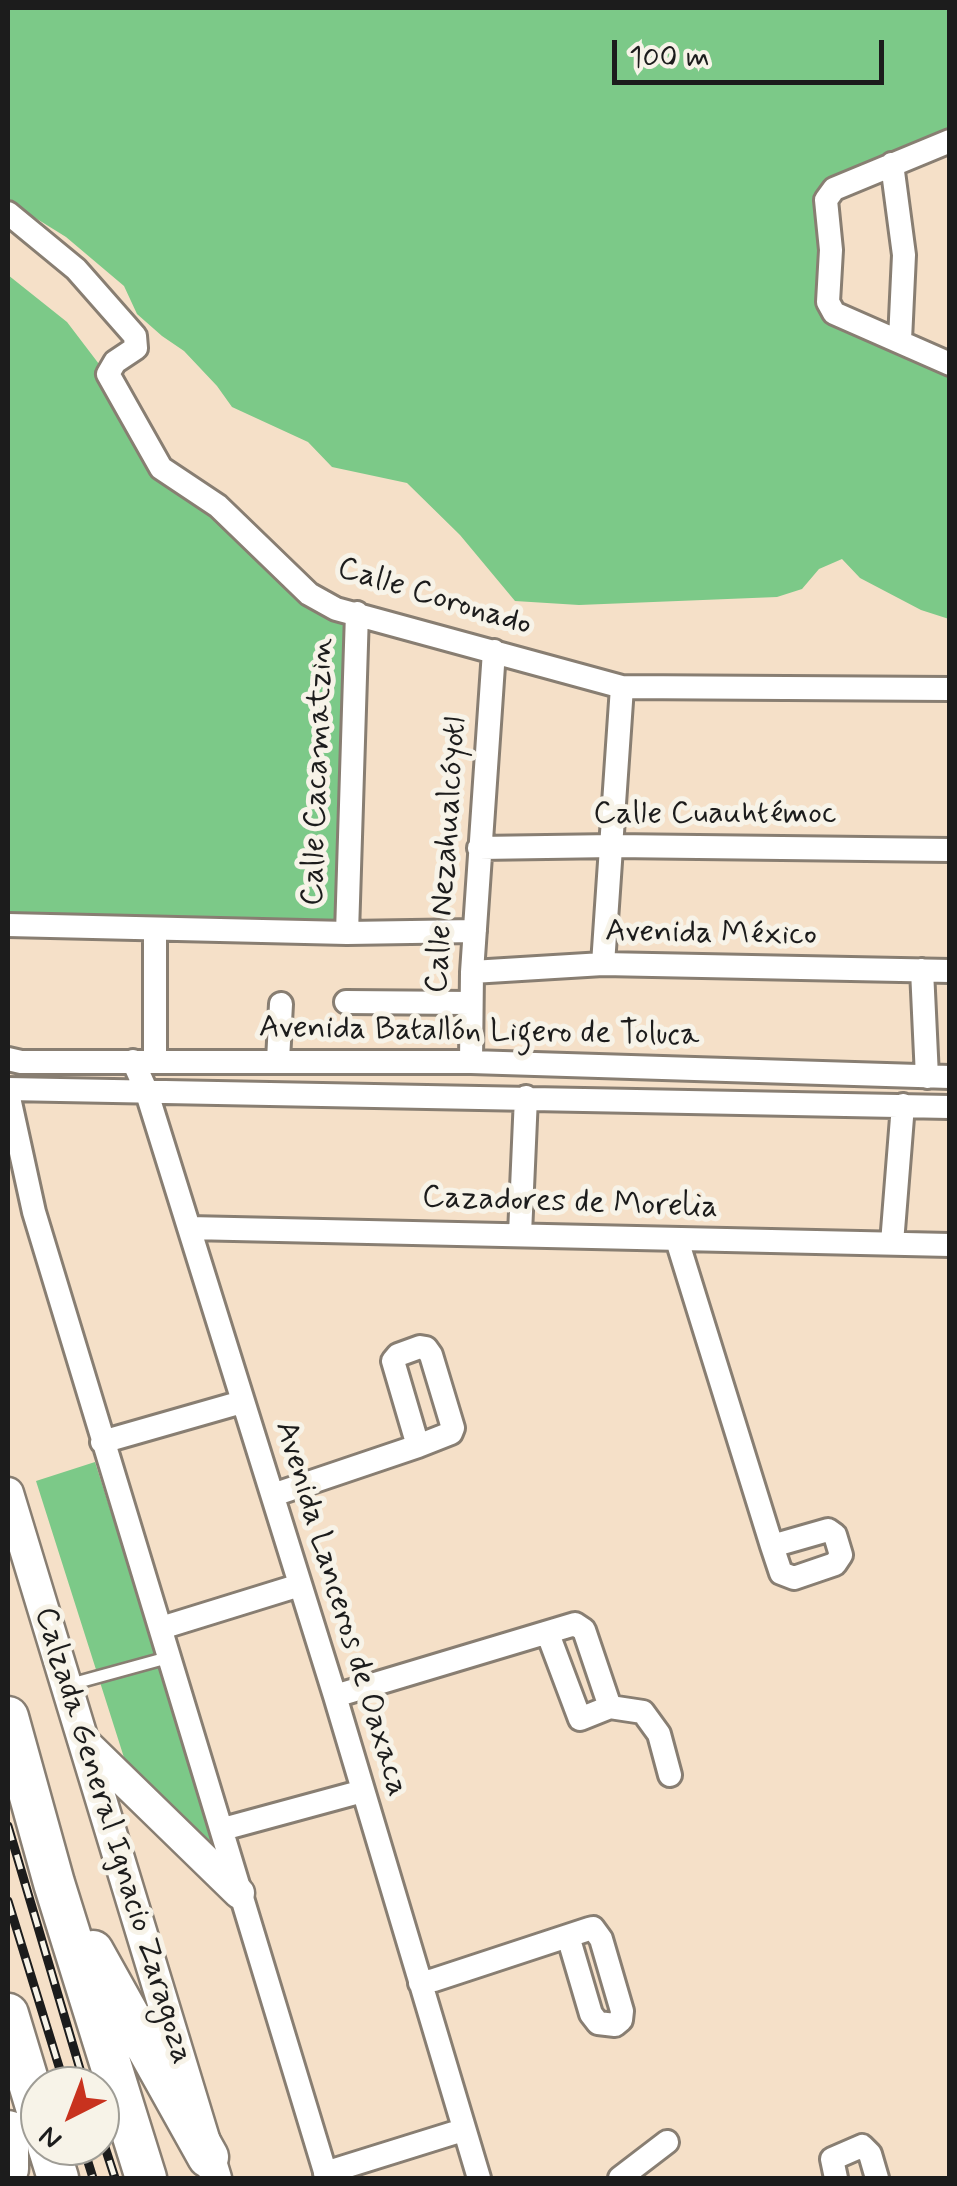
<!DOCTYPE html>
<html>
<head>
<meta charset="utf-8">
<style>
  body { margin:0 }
  #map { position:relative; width:957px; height:2186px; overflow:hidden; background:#f5e0c8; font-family:Mynerve,sans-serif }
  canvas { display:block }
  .frame { position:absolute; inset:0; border:10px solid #1c1c1c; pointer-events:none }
  .north { position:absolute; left:20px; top:2066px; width:100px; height:100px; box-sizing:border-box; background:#f7f3e8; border:2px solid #9f9d96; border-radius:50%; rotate:222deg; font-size:28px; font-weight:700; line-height:40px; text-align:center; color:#1c1c1c }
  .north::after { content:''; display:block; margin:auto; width:35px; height:45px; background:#c8321e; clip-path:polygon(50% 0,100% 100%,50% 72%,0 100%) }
  .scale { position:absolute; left:612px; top:40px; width:272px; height:45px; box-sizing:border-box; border:5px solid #1c1c1c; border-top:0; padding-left:12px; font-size:30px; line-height:35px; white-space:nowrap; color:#1c1c1c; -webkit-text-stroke:8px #f7f3e8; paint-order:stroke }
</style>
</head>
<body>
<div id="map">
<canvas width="957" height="2186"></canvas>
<div class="frame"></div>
<div class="north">N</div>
<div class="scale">100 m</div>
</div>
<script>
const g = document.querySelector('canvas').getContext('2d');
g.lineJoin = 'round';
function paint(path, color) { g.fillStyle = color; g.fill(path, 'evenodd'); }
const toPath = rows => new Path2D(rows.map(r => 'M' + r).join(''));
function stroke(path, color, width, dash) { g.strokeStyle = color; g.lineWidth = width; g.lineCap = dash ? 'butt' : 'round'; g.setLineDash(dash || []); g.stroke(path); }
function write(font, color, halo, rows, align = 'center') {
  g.font = font + ' Mynerve,sans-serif'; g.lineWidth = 10; g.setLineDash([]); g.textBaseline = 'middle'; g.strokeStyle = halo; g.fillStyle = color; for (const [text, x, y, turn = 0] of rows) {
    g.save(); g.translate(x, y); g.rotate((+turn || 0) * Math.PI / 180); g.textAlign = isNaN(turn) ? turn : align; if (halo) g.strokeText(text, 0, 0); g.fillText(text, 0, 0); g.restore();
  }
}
paint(toPath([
  [8,8,949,8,949,134,817,190,824,315,949,378,949,619,921,610,860,578,842,559,819,569,802,589,777,597,579,605,515,601,460,535,407,483,332,467,308,442,232,407,217,386,184,351,162,336,137,314,124,286,66,237,8,201],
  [8,275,67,322,102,368,97,379,159,478,215,512,351,631,344,929,8,912],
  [95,1462,218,1848,127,1767,36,1481]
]), '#7cc988');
const lane = toPath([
  [68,1685,170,1657]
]);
const street = toPath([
  [950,141,834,189,826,200,831,250,828,302,834,313,950,364],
  [892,164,904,255,900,340],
  [8,213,76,269,135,336,136,348,115,362,108,374,161,468,218,506,309,594,336,609,622,687,950,689],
  [479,848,614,846,950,850],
  [8,925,347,933,475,931],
  [347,933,357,613],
  [603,964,622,687],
  [922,970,927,1077],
  [472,972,603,964,950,971],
  [346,1002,471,1003],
  [8,1059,21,1062,471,1062,950,1077],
  [155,1060,155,930],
  [278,1060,281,1004],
  [133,1061,146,1090,335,1696,479,2178],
  [471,1062,472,972,494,651],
  [8,1089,950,1107],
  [8,1093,34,1212,327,2178],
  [189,1228,950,1245],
  [520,1234,526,1097],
  [677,1240,772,1546,781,1573,794,1578,835,1564,841,1555,835,1535,828,1530,772,1546],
  [892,1243,903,1105],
  [102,1442,242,1402],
  [273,1495,418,1446,451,1433,453,1428,431,1355,426,1348,420,1347,398,1355,393,1361,418,1446],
  [161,1628,300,1585],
  [548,1634,580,1719,610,1707,643,1712,659,1734,670,1775],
  [335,1696,575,1624,584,1630,610,1707],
  [223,1829,363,1791],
  [420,1983,434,1980,589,1929,593,1928,601,1939,622,2011,621,2020,615,2025,598,2023,591,2014,568,1936],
  [325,2173,463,2130],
  [620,2178,667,2142],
  [836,2178,832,2159,862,2146,870,2154,877,2178]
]);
const secondary = toPath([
  [8,1493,216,2178],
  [87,1745,239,1893]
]);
const highway = toPath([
  [8,1717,54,1883,146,2178],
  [93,1951,208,2157],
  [8,2014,40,2120],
  [8,2131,8,2169],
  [48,2146,58,2178]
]);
stroke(lane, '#887e72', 16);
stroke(street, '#887e72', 28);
stroke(secondary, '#887e72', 35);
stroke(highway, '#887e72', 45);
stroke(lane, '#fff', 11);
stroke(street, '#fff', 22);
stroke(secondary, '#fff', 30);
stroke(highway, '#fff', 40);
const rail = toPath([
  [8,1826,85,2086],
  [8,1901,65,2086],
  [100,2132,115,2178],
  [83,2146,93,2178]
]);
stroke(rail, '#1c1c1c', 9);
stroke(rail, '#f7f3e8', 5, [15]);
write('32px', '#1c1c1c', '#f7f3e8', [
  ["Calle Coronado",434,598,17],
  ["Calle Cacamatzin",319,772,-88],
  ["Calle Cuauhtémoc",715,815],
  ["Calle Nezahualcóyotl",448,855,-86],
  ["Avenida México",711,935,1],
  ["Avenida Batallón Ligero de Toluca",479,1033,1],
  ["Cazadores de Morelia",570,1204,2],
  ["Avenida Lanceros de Oaxaca",340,1609,73],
  ["Calzada General Ignacio Zaragoza",112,1836,73]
]);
</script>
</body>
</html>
